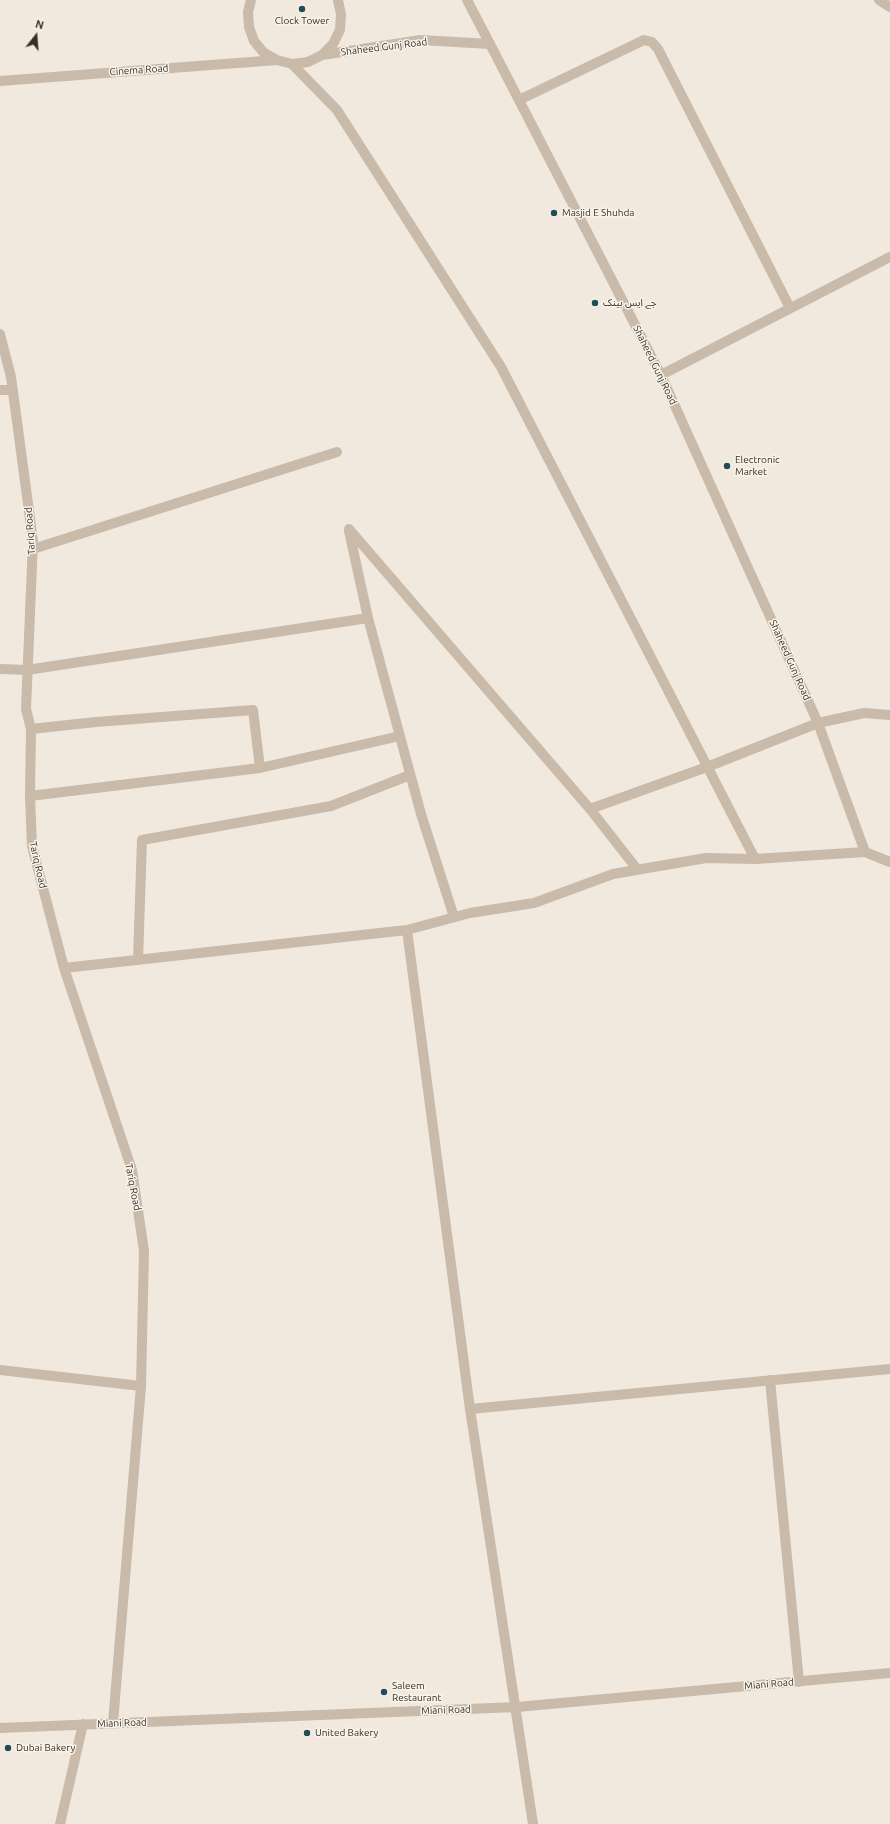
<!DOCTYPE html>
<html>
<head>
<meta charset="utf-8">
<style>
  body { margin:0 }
  #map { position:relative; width:890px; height:1824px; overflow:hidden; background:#f1e9dd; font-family:Ubuntu,sans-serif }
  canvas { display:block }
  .north { position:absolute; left:16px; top:16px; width:40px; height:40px; -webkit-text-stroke:3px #f9f3e9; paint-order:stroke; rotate:17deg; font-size:11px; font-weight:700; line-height:16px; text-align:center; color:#362e29 }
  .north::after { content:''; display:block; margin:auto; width:14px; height:18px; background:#362e29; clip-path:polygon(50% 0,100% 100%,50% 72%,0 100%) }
</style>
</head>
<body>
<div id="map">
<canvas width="890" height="1824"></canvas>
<div class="north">N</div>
</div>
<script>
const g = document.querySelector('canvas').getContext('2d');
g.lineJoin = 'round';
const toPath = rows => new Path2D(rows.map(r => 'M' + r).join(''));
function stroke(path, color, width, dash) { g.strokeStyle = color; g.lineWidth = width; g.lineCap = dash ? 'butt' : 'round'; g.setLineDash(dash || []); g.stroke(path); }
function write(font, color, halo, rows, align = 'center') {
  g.font = font + ' Ubuntu,"Noto Sans Arabic",sans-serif'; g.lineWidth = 3; g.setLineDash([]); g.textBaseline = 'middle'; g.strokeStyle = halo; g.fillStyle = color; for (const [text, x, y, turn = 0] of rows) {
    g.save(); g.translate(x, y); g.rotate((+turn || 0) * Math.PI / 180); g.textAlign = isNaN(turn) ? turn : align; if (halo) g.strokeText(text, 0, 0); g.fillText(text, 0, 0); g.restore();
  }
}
stroke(toPath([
  [251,0,248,12,249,27,254,41,264,53,277,60,292,64,308,62,322,55,333,44,340,30,341,14,338,0],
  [467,0,490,44],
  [879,0,890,7],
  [322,55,421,40,490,44,661,375,818,723,865,852],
  [292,64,337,110,501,367,755,859],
  [0,81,277,60],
  [519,100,644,40,652,42,658,49,790,308],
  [0,334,11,377,33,541,26,709,31,729,30,796,32,846,64,968,132,1170,144,1251,141,1386,113,1723],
  [661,375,890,257],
  [0,390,13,390],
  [349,529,590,809,637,869],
  [349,531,368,618,421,814,454,917],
  [33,549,337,452],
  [0,669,27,670,368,618],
  [31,729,96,722,253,710,260,768],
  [30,796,260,768,400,736],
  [590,809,707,767,818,723,864,713,890,715],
  [407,930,470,1409,533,1824],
  [138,960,142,840,331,806,410,775],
  [64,968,407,930,470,913,534,903,613,874,706,858,755,859,865,852,890,862],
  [0,1370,141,1386],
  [770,1380,799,1682],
  [470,1409,890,1369],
  [0,1728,517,1707,890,1673],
  [60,1824,83,1724]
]), '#c9baaa', 10);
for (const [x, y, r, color] of [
  [302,9,4,"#214e56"],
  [554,213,4,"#214e56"],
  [595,303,4,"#214e56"],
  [727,466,4,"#214e56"],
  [384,1692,4,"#214e56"],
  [307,1733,4,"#214e56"],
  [8,1748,4,"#214e56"]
]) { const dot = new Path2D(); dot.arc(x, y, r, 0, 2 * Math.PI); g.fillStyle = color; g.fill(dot); stroke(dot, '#f9f3e9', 1.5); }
write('10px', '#362e29', '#f9f3e9', [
  ["Clock Tower",302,21,"center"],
  ["Masjid E Shuhda",562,213],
  ["جے ایس بینک",603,303],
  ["Electronic",735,460],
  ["Market",735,472],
  ["Saleem",392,1686],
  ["Restaurant",392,1698],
  ["United Bakery",315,1733],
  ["Dubai Bakery",16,1748]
], 'left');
write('10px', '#362e29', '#f9f3e9', [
  ["Shaheed Gunj Road",384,47,-7],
  ["Cinema Road",139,70,-4],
  ["Shaheed Gunj Road",655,365,64],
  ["Tariq Road",30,531,-94],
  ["Shaheed Gunj Road",790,660,66],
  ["Tariq Road",38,865,77],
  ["Tariq Road",133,1187,79],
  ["Miani Road",769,1684,-5],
  ["Miani Road",446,1710,-2],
  ["Miani Road",122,1723,-2]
]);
</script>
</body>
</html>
